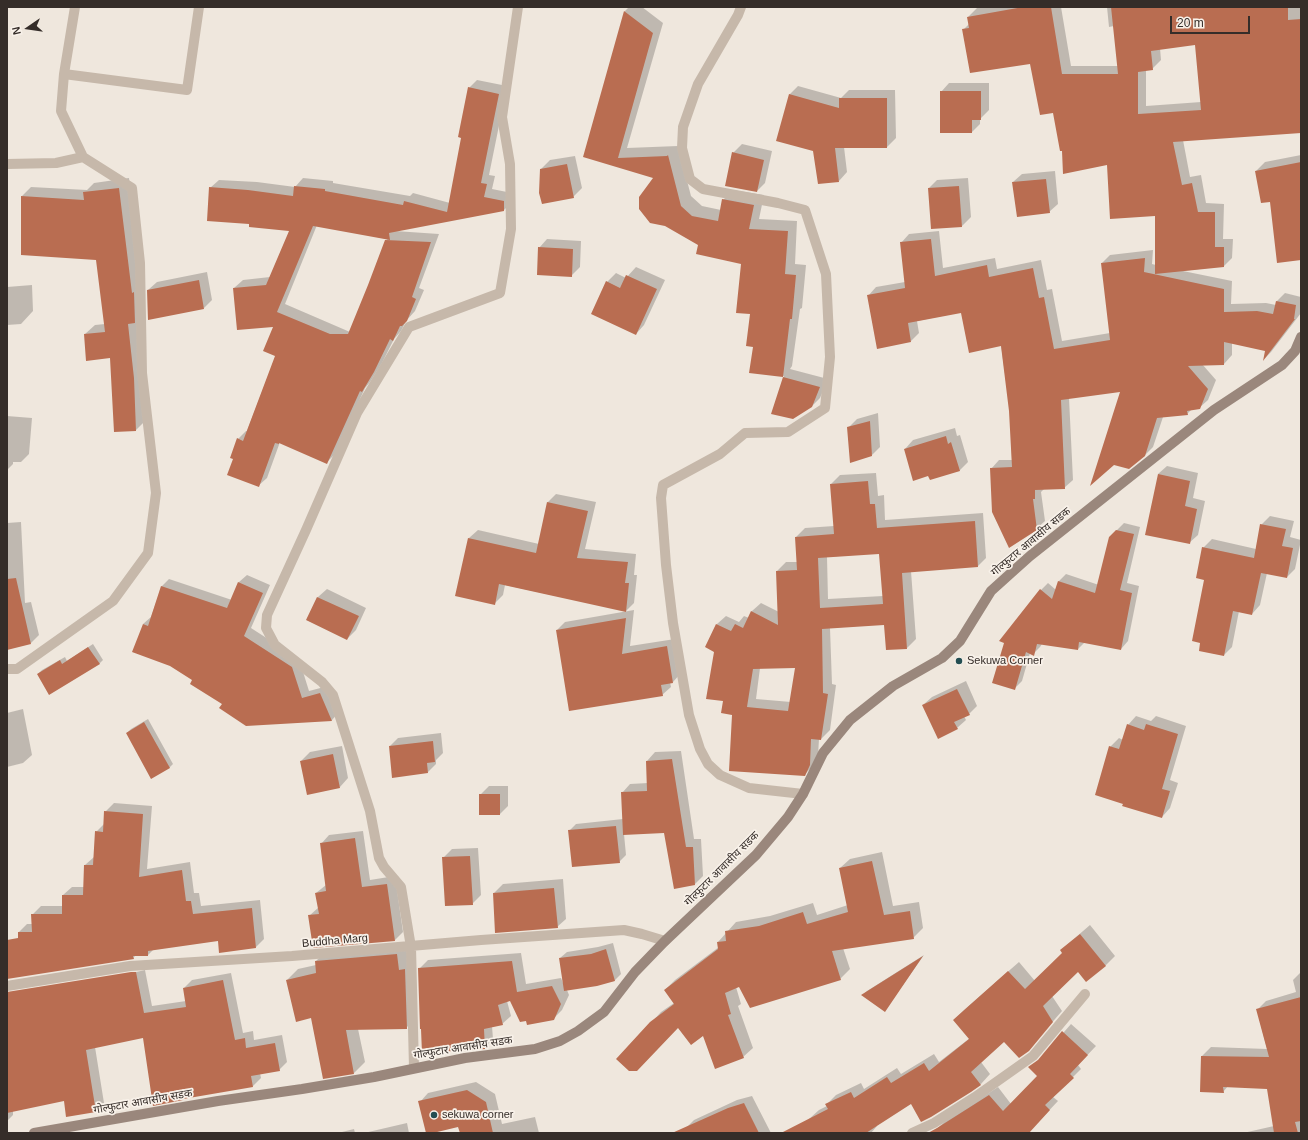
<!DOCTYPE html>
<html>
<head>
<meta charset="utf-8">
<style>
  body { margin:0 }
  #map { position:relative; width:1308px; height:1140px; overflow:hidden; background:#efe7dd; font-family:Arial,sans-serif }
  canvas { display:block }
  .frame { position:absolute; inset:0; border:8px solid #352d29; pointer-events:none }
  .north { position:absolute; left:8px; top:8px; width:40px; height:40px; -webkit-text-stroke:3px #f8f1e9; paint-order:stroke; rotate:257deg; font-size:11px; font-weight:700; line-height:16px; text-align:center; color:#352d29 }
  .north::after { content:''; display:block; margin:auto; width:14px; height:18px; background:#352d29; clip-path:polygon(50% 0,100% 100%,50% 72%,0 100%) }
  .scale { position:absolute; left:1170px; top:16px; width:80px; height:18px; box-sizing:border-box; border:2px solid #352d29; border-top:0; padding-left:5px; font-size:12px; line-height:14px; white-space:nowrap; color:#352d29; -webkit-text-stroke:3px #f8f1e9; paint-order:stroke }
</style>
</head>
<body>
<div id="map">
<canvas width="1308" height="1140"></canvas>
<div class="frame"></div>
<div class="north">N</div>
<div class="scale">20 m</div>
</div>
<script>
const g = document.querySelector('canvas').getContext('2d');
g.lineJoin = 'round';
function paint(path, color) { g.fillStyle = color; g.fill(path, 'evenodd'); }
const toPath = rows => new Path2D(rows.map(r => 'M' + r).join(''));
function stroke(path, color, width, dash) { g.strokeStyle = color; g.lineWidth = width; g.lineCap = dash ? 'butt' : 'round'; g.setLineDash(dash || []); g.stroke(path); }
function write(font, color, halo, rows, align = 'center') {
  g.font = font + ' Arial,"Noto Sans Devanagari",sans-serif'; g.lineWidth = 3.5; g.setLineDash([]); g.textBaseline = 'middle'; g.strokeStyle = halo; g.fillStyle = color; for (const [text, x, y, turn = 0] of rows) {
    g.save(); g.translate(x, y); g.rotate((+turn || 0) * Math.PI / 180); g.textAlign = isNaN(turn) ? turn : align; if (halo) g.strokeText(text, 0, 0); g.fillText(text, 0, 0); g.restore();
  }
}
paint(toPath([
  [629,7,642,7,663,23,627,148,678,146,691,196,702,206,721,210,723,200,733,190,764,195,759,219,797,221,795,264,806,265,802,308,800,309,792,366,790,369,828,379,820,398,811,407,773,413,784,376,751,372,754,346,751,313,742,263,700,244,654,177,584,156,625,11],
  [984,7,1061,7,1071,66,1118,66,1114,26,1109,27,1107,7,1301,7,1301,132,1183,140,1190,177,1201,175,1206,203,1224,204,1223,239,1233,239,1232,258,1224,266,1183,271,1232,281,1231,304,1266,303,1276,305,1277,301,1285,293,1301,297,1301,313,1271,352,1265,358,1267,350,1232,343,1232,355,1224,364,1202,364,1216,380,1208,400,1199,408,1192,409,1187,414,1163,417,1153,447,1144,456,1121,391,1069,398,1073,480,1064,488,1044,489,1041,492,1045,521,1036,529,991,469,999,460,1012,460,1010,411,1001,345,962,312,917,321,919,333,911,341,868,296,876,287,905,282,901,243,909,234,939,231,943,268,995,258,997,269,1041,260,1047,290,1052,289,1062,341,1110,333,1102,263,1110,255,1153,250,1152,264,1156,265,1156,215,1107,164,1063,150,1054,111,1031,62,964,29,969,24,968,17,977,8],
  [1196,44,1201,102,1146,106,1146,70,1152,69,1161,60,1160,48],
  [477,80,507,86,489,175,495,176,492,189,512,193,512,202,504,210,395,231,439,234,419,288,424,290,415,311,406,321,401,331,394,339,382,363,370,382,365,388,335,454,326,463,280,442,267,478,258,486,238,439,246,431,247,431,276,355,274,326,234,288,243,280,270,277,290,230,250,223,210,188,219,180,257,182,295,187,303,178,333,181,333,183,410,196,413,193,450,203,462,137,469,88],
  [317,225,387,239,386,241,350,332,285,304],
  [949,83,989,83,989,110,980,119,980,124,972,132,941,92],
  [798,86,841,98,849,90,895,90,896,138,887,147,844,147,847,172,839,181,814,150,789,95],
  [742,144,772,151,765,183,757,191,733,153],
  [1301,155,1301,259,1256,171,1265,162],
  [575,156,582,188,573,197,541,169,550,160],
  [1055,171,1058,204,1049,212,1013,182,1022,174],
  [129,178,141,283,146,420,136,430,115,431,111,357,85,334,95,325,105,324,97,259,22,196,31,187,87,190,94,183],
  [968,178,971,217,962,226,932,228,929,188,937,180],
  [547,239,581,241,580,267,571,276,539,248],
  [636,267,665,280,644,325,636,334,607,282,616,273,626,278],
  [207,272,212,300,204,308,148,290,157,282],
  [32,285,33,311,21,324,7,325,7,287],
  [878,413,880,447,872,455,848,428,857,419],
  [7,416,32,418,29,454,21,462,13,462,13,464,7,470],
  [955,428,957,436,960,435,968,462,959,471,929,475,905,449,913,440],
  [1167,466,1198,473,1193,498,1205,501,1198,535,1189,543,1158,474],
  [876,473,878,496,884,495,885,520,983,513,986,558,978,566,911,571,916,639,907,648,885,624,830,628,832,684,836,685,830,730,821,739,819,739,818,756,813,766,804,775,733,714,724,701,716,651,717,624,726,616,739,622,744,616,749,618,752,611,761,603,779,612,777,571,786,562,798,562,796,537,805,528,834,526,831,484,840,475],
  [880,553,883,596,828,599,827,557],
  [796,667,791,702,756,699,760,668],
  [556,494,596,502,585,549,636,554,634,575,637,575,634,603,626,611,505,585,503,595,494,604,456,595,469,538,478,530,539,544,548,502],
  [1270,516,1294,521,1290,537,1301,540,1295,569,1287,577,1267,573,1260,605,1252,614,1239,611,1232,647,1224,655,1206,579,1203,548,1212,539,1256,549,1261,525],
  [21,522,25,603,31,602,39,635,31,643,7,649,7,523],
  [1124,523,1140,527,1127,583,1139,586,1128,641,1121,649,1085,642,1078,649,1042,644,1040,647,1033,654,1030,653,1022,681,1015,688,1041,590,1048,583,1056,590,1059,581,1066,574,1099,585,1110,537],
  [247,575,270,585,251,628,299,659,309,691,328,686,339,712,332,720,247,725,194,680,143,624,151,617,162,586,169,579,232,600,239,582],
  [327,589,366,608,356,630,347,639,307,620,318,597],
  [634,610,630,646,675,639,681,673,673,682,670,682,671,687,662,695,557,630,565,622],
  [93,644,103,660,99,664,38,674,42,670,65,657,67,661],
  [966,681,977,706,969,714,964,716,966,720,957,728,923,705,932,697],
  [23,709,32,755,23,763,7,767,7,713],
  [1136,716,1151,721,1156,716,1186,726,1170,780,1178,783,1170,808,1162,817,1110,747,1119,738,1123,740,1128,725],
  [148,719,173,764,169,768,127,733,131,729],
  [441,733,443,753,436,760,436,764,428,772,390,746,398,738],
  [342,746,348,778,340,787,301,761,310,752],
  [681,751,694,839,701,839,703,876,695,884,664,832,624,834,626,855,619,862,569,831,576,824,623,819,622,793,630,784,648,783,647,761,655,752],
  [489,786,508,786,508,806,500,814,480,795],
  [114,803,152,806,147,869,190,862,194,893,199,893,201,906,260,900,264,939,256,947,219,940,154,949,148,955,136,955,133,958,19,932,27,924,33,924,32,915,41,906,63,906,63,895,72,887,84,887,85,865,94,857,96,832,105,823,105,812],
  [363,831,370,880,395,876,403,932,395,940,309,916,319,907,316,893,326,885,321,844,329,835],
  [478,848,481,895,472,904,443,858,452,849],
  [882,852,893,906,919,902,923,928,913,938,843,948,850,969,840,979,740,985,736,987,741,1004,738,1006,753,1048,743,1057,704,1034,678,1027,651,1023,661,1012,674,1003,665,990,675,980,719,947,718,942,736,922,770,916,813,903,817,915,848,905,840,868,850,859],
  [563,879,566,919,557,927,494,893,503,884],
  [1090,925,1115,956,1105,966,1078,971,1052,996,1062,1011,1028,1050,1004,1040,981,1062,990,1074,981,1084,930,1116,911,1102,877,1125,877,1126,871,1133,816,1133,809,1119,819,1110,827,1106,827,1104,836,1095,861,1083,864,1089,897,1068,901,1074,934,1054,939,1062,970,1038,954,1020,964,1010,1019,962,1035,981,1063,953,1061,950],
  [408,943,417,1017,406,1028,358,1029,365,1062,354,1073,324,1078,312,1017,287,980,298,969,316,965,316,961,327,950],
  [613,943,621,974,614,981,567,990,569,995,562,1010,553,1019,527,1020,510,1000,507,1001,511,1016,502,1024,492,1026,493,1039,485,1048,419,969,428,960,521,953,526,984,561,978,563,983,560,958,567,952,598,947],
  [924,955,888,1006,863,995,867,991],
  [145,970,152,1006,186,1001,184,988,192,980,231,973,243,1033,253,1031,254,1040,282,1035,287,1062,279,1070,260,1073,261,1078,253,1086,185,1098,183,1100,144,1037,95,1047,104,1103,96,1111,65,1100,13,1111,13,1115,7,1121,7,1007,31,996],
  [1301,972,1301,1133,1243,1133,1274,1126,1268,1088,1228,1086,1223,1092,1202,1056,1211,1047,1267,1049,1257,1010,1266,1001,1296,992,1293,980],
  [1071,1024,1096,1046,1078,1065,1081,1069,1053,1097,1058,1101,1028,1133,937,1133,936,1130,944,1122,998,1087,1011,1104,1038,1076,1030,1067,1044,1055],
  [476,1082,495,1094,502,1124,535,1117,539,1133,461,1133,459,1126,427,1133,420,1102,428,1093],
  [752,1096,771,1133,688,1133,686,1128,694,1120,737,1100],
  [407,1123,409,1133,364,1133],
  [354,1129,355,1133,338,1133]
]), '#0003');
paint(toPath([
  [1023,7,1051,7,1062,74,1118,74,1111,7,1288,7,1288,20,1301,19,1301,133,1173,142,1182,185,1192,183,1198,212,1215,212,1215,247,1224,247,1224,267,1155,274,1155,216,1110,219,1107,165,1063,174,1062,151,1060,151,1053,113,1040,115,1030,64,970,73,962,29,969,28,967,17],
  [1195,45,1201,110,1138,114,1138,72,1153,70,1151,51],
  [624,11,653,33,618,158,667,156,668,155,681,206,692,216,718,221,722,199,754,205,749,229,788,231,785,274,796,275,792,319,790,319,783,377,749,373,753,347,746,346,750,314,736,313,741,264,696,254,698,245,665,226,650,223,639,209,639,197,653,178,583,157],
  [468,87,499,94,481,183,487,184,484,197,504,201,504,211,389,233,390,240,313,226,277,312,330,334,348,334,368,285,385,240,431,242,412,297,416,299,407,321,402,326,400,326,393,341,390,339,374,372,362,392,360,391,327,464,279,443,279,444,275,443,259,487,227,475,233,459,230,458,237,438,243,441,275,356,263,351,273,327,237,330,233,288,266,285,289,231,249,227,249,224,207,221,209,187,248,190,293,196,294,186,325,189,325,191,403,205,404,201,447,212,461,138,458,137],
  [940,91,981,91,981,120,972,120,972,133,940,133],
  [789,94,839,108,839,98,887,98,887,148,835,148,839,182,818,184,813,151,776,141],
  [732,152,764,160,757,192,725,186],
  [1301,162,1301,260,1277,263,1270,202,1261,203,1255,171],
  [567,164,574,198,542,204,539,193,540,169],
  [1046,179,1050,213,1017,217,1012,182],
  [959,186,962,227,931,229,928,188],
  [119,188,132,293,134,292,135,323,128,324,134,378,136,431,114,432,110,358,86,361,84,334,105,332,96,260,21,255,21,196,84,200,83,192],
  [931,239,935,276,987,265,989,277,1033,268,1039,298,1044,297,1054,349,1110,340,1101,263,1145,258,1144,272,1224,289,1224,312,1257,311,1273,314,1276,301,1296,305,1294,319,1295,319,1263,361,1265,351,1224,342,1224,365,1188,366,1208,389,1200,409,1187,411,1188,415,1157,418,1145,456,1129,469,1114,465,1090,486,1120,392,1061,400,1065,489,1035,490,1035,499,1033,499,1037,530,1009,548,992,512,990,468,1012,467,1009,411,1001,346,969,353,961,313,908,323,911,342,877,349,867,295,905,288,900,242],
  [538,247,573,249,572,277,537,275],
  [626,275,657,289,636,335,591,314,606,281,620,288],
  [199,280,204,309,148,320,147,290],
  [783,377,820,387,812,407,793,419,771,414],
  [870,421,872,456,850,463,847,427],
  [946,436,948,444,951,442,960,471,930,480,928,476,913,481,904,449],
  [1158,474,1190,481,1185,506,1197,509,1190,544,1145,535],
  [868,481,870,504,875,504,877,528,975,521,978,567,902,573,907,649,886,650,884,625,822,629,823,693,828,694,821,740,811,739,810,765,805,776,729,771,732,715,721,713,723,701,706,699,714,652,705,647,716,624,731,631,735,624,743,628,751,611,778,625,776,571,797,570,795,537,834,534,830,484],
  [879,554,883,604,820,608,818,558],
  [795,668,788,711,747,707,753,669],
  [547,502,588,511,577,558,628,562,625,583,629,583,626,612,499,584,495,605,455,596,468,538,536,553],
  [1260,524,1286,529,1282,546,1293,548,1287,578,1261,573,1252,615,1233,611,1224,656,1199,651,1200,643,1192,641,1204,580,1196,578,1202,547,1254,558],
  [1116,530,1134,534,1120,590,1132,593,1121,650,1079,642,1078,650,1037,644,1034,656,1026,652,1015,690,992,683,1004,643,999,641,1040,589,1052,599,1058,581,1095,593,1109,537],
  [16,578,31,644,7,650,7,579],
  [238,582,263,593,244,636,292,667,302,698,320,693,332,721,246,726,219,708,222,704,190,684,192,680,170,666,132,652,143,624,148,626,161,586,227,608],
  [317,597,359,616,347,640,306,620],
  [626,618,622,654,667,646,673,683,661,685,663,696,569,711,556,630],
  [88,647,100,664,49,695,37,674,60,660,62,664],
  [957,689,970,715,954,722,958,729,938,739,922,705],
  [144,722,170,768,151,779,126,733],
  [1127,724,1144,730,1146,724,1178,734,1162,789,1170,791,1162,818,1122,806,1123,804,1095,795,1109,746,1119,749],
  [433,741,435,762,427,763,428,773,392,778,389,746],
  [333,754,340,788,307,795,300,761],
  [672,759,686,847,693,847,695,885,674,889,664,833,623,835,621,792,647,791,646,761],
  [479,794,500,794,500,815,479,815],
  [104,811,143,814,139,877,182,870,186,901,191,901,193,914,252,908,256,948,219,953,218,941,148,951,148,956,133,956,134,959,7,979,7,940,18,938,18,932,32,932,31,914,62,914,62,895,83,895,84,865,93,865,95,831,103,832],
  [616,826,620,863,572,867,568,830],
  [355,838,362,887,387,884,395,941,313,948,308,915,319,914,315,893,326,891,320,843],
  [470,856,473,905,445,906,442,857],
  [872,861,884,915,910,911,914,939,832,951,841,980,750,1008,739,987,725,993,731,1014,728,1015,744,1058,715,1069,703,1036,691,1045,678,1028,637,1071,629,1071,616,1059,650,1022,674,1004,664,990,718,949,717,942,726,941,725,931,759,926,803,912,807,924,848,912,839,868],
  [554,888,558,928,495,933,493,893],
  [1080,934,1106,966,1086,982,1078,972,1043,1006,1053,1022,1029,1051,1019,1058,1004,1042,971,1072,981,1085,971,1092,931,1117,921,1122,911,1104,866,1133,781,1133,828,1109,825,1104,851,1092,854,1098,887,1077,891,1083,924,1063,929,1071,969,1039,953,1020,1008,971,1025,989,1062,953,1060,950],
  [606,949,615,981,597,986,564,991,559,958,591,954],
  [397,954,399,970,405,969,407,1029,346,1030,354,1074,323,1079,311,1018,296,1022,286,980,316,973,315,961],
  [923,956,885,1012,861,995],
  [512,961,517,992,552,986,561,1004,554,1020,527,1025,526,1021,520,1022,510,1001,498,1005,503,1025,484,1029,485,1049,422,1053,421,1029,420,1029,418,968],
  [131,972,136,972,144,1013,186,1007,183,988,223,980,235,1040,245,1038,246,1048,275,1043,280,1071,251,1076,253,1087,183,1099,183,1100,153,1106,143,1038,86,1050,96,1112,66,1117,64,1101,7,1113,7,992],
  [1301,997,1301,1121,1295,1122,1298,1133,1274,1133,1267,1089,1223,1087,1224,1093,1200,1092,1201,1056,1269,1057,1256,1009],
  [1062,1031,1088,1055,1070,1074,1074,1078,1045,1105,1050,1110,1029,1133,928,1133,937,1128,989,1095,1003,1111,1037,1076,1028,1067,1038,1060],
  [467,1090,486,1102,493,1133,460,1133,458,1127,433,1133,426,1133,418,1101],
  [744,1103,759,1133,672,1133,728,1108]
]), '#b96d51');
stroke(toPath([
  [741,7,738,15,698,84,683,127,682,148,690,179,703,189,778,203,805,210,826,274,830,357,825,408,788,432,745,433,720,454,663,485,661,498,666,565,673,623,689,715,700,749,708,764,720,775,749,788,803,794],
  [64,74,187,90,199,7],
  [7,164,56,163,83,157],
  [7,669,17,669,113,601,148,553,156,493,142,373,140,263,132,188,83,157,61,111,64,74,75,7],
  [7,986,130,966,292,956,481,940,624,930,642,934,665,941],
  [414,1068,411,947,401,887,384,867,379,858,370,811,333,695,322,682,275,645,266,628,267,615,306,530,357,413,409,327,500,293,511,229,510,164,502,117,518,7],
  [912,1133,934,1123,975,1097,1033,1056,1085,994]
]), '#c6b8aa', 10);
stroke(toPath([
  [34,1133,218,1101,302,1089,374,1077,465,1058,535,1049,560,1041,578,1031,604,1012,635,972,665,941,756,855,788,817,803,794,823,753,850,720,893,686,942,658,960,641,991,591,1011,573,1030,556,1214,410,1282,365,1295,351,1301,337]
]), '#9a877c', 10);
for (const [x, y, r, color] of [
  [959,661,4,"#234e52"],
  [434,1115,4,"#234e52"]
]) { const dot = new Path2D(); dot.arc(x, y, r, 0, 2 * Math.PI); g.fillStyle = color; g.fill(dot); stroke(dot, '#f8f1e9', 1.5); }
write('11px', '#352d29', '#f8f1e9', [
  ["गोल्फुटार आवासीय सडक",1031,542,-40],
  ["गोल्फुटार आवासीय सडक",722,869,-45],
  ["Buddha Marg",335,941,-5],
  ["गोल्फुटार आवासीय सडक",463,1048,-9],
  ["गोल्फुटार आवासीय सडक",143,1102,-10]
]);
write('11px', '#352d29', '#f8f1e9', [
  ["Sekuwa Corner",967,661],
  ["sekuwa corner",442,1115]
], 'left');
</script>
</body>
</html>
